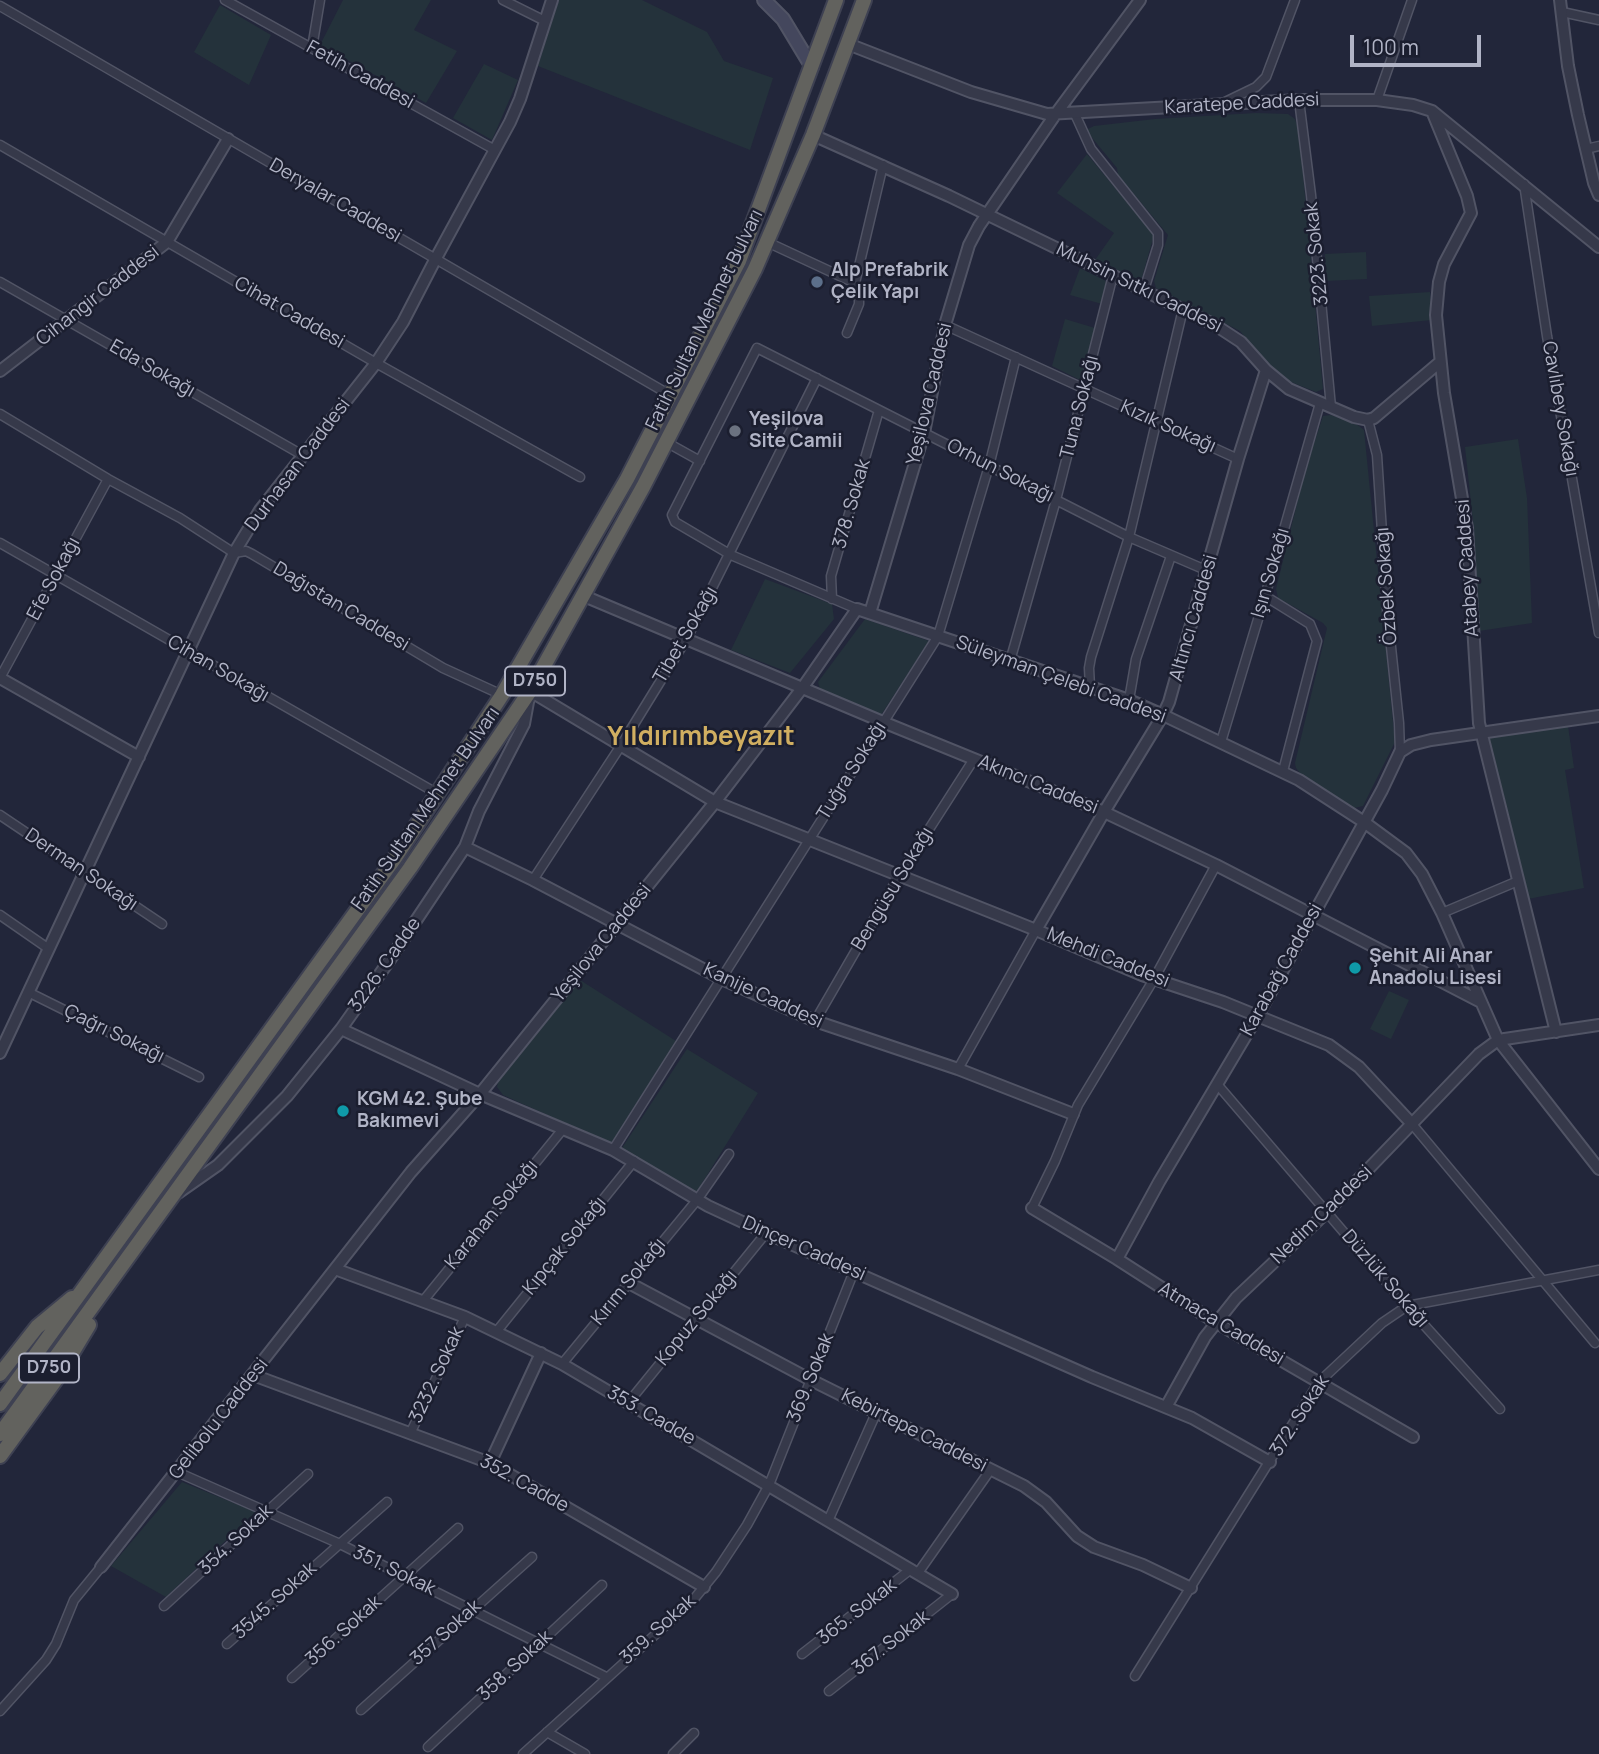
<!DOCTYPE html>
<html>
<head>
<meta charset="utf-8">
<style>
  body { margin:0 }
  #map { position:relative; width:1599px; height:1754px; overflow:hidden; background:#22263a; font-family:Manrope,sans-serif }
  canvas { display:block }
  .scale { position:absolute; left:1350px; top:35px; width:131px; height:32px; box-sizing:border-box; border:4px solid #b1b4c6; border-top:0; padding-left:9px; font-size:21px; line-height:24px; white-space:nowrap; color:#b1b4c6; -webkit-text-stroke:5px #1b1e2f; paint-order:stroke }
</style>
</head>
<body>
<div id="map">
<canvas width="1599" height="1754"></canvas>
<div class="scale">100 m</div>
</div>
<script>
const g = document.querySelector('canvas').getContext('2d');
g.lineJoin = 'round';
function paint(path, color) { g.fillStyle = color; g.fill(path, 'evenodd'); }
const toPath = rows => new Path2D(rows.map(r => 'M' + r).join(''));
function stroke(path, color, width, dash) { g.strokeStyle = color; g.lineWidth = width; g.lineCap = dash ? 'butt' : 'round'; g.setLineDash(dash || []); g.stroke(path); }
function write(font, color, halo, rows, align = 'center') {
  g.font = font + ' Manrope,sans-serif'; g.lineWidth = 5; g.setLineDash([]); g.textBaseline = 'middle'; g.strokeStyle = halo; g.fillStyle = color; for (const [text, x, y, turn = 0] of rows) {
    g.save(); g.translate(x, y); g.rotate((+turn || 0) * Math.PI / 180); g.textAlign = isNaN(turn) ? turn : align; if (halo) g.strokeText(text, 0, 0); g.fillText(text, 0, 0); g.restore();
  }
}
paint(toPath([
  [343,0,431,0,414,30,457,51,426,103,320,45],
  [559,0,642,0,707,32,724,61,773,78,750,150,538,66],
  [220,5,271,35,249,85,194,52],
  [484,64,518,80,492,140,453,118],
  [1256,113,1288,114,1295,119,1299,131,1323,389,1316,392,1286,380,1262,359,1240,331,1156,288,1154,281,1168,235,1118,175,1117,168,1088,133,1088,129,1094,126,1155,119],
  [1087,154,1154,235,1141,281,1095,260,1114,233,1057,193],
  [1366,252,1367,279,1326,281,1325,254],
  [1080,268,1106,281,1102,304,1070,295],
  [1430,292,1432,320,1372,326,1369,296],
  [1065,319,1095,328,1082,381,1052,366],
  [1331,415,1355,423,1364,430,1395,742,1363,806,1354,808,1300,773,1296,768,1295,763,1327,628,1323,623,1278,598,1276,589,1305,471,1323,416],
  [1518,439,1527,498,1532,623,1479,631,1474,531,1465,447],
  [765,579,832,604,834,619,790,673,731,650],
  [865,619,929,641,881,715,820,689,818,682],
  [1568,726,1574,768,1565,770,1584,888,1528,899,1489,738],
  [580,980,676,1041,611,1144,503,1095,497,1087,498,1082],
  [1389,991,1409,1000,1391,1039,1370,1029],
  [687,1049,758,1093,696,1193,622,1148],
  [182,1482,256,1512,166,1597,111,1566]
]), '#24323b');
const minor = toPath([
  [225,0,495,150],
  [503,0,545,21],
  [0,6,670,395],
  [1562,12,1599,20],
  [312,48,320,0],
  [1299,100,1311,195,1331,407],
  [1377,100,1412,0],
  [1225,102,1256,87,1266,77,1295,0],
  [1075,114,1091,149,1158,233,1158,245,1144,290],
  [0,145,376,363,580,477],
  [1586,149,1599,146],
  [1524,184,1547,336,1599,633],
  [767,242,855,283],
  [0,282,304,456],
  [855,283,883,165],
  [945,325,1238,459],
  [847,333,859,304,859,293,855,283],
  [0,414,108,479,180,518,234,553,246,551,252,554,443,668,502,695],
  [1368,420,1377,455,1387,609,1399,723,1400,752],
  [666,442,700,461],
  [0,543,438,794],
  [1265,596,1310,624,1317,641,1283,771],
  [832,599,831,576,879,410],
  [857,609,731,555,675,522,672,515,757,348,1129,537,1208,571],
  [1010,661,1056,500,1113,275],
  [0,678,108,479],
  [1090,687,1089,668,1091,657,1129,537,1183,309],
  [1129,700,1136,659,1171,556],
  [1221,742,1265,596,1320,403],
  [0,815,162,924],
  [533,880,620,747,687,638,817,378],
  [1442,913,1518,881],
  [0,915,49,949],
  [28,992,199,1077],
  [815,1021,899,876,974,759],
  [958,1069,1036,930],
  [1217,1084,1407,1306,1500,1409],
  [1412,1124,1595,1343],
  [613,1150,938,636,989,466,1016,357],
  [1032,1208,1055,1161,1078,1105,1154,979,1216,865],
  [423,1301,563,1129],
  [497,1331,634,1161],
  [562,1364,697,1200,729,1154],
  [628,1403,766,1233],
  [410,1434,465,1317],
  [177,1472,340,1544,606,1677],
  [828,1521,877,1411],
  [918,1573,991,1469],
  [164,1606,308,1474],
  [227,1644,387,1502],
  [802,1654,911,1569],
  [1135,1676,1319,1382,1382,1323,1407,1306,1599,1270],
  [292,1678,458,1528],
  [829,1691,952,1594],
  [361,1710,532,1557],
  [0,1711,46,1660,56,1644,74,1600,101,1567],
  [547,1732,585,1754],
  [428,1747,602,1585],
  [523,1754,677,1615,694,1599,716,1572,747,1525,769,1485,854,1271],
  [673,1754,694,1733]
]);
const tertiary = toPath([
  [1560,0,1568,66,1578,115,1594,183,1599,195],
  [848,44,971,92,1047,114,1299,100,1377,100,1413,105,1432,111,1599,247],
  [1432,111,1467,196,1471,213,1444,264,1439,282,1436,315,1444,393,1467,528,1479,723,1556,1032],
  [813,135,949,196,1215,325,1241,342,1266,370,1289,389,1354,417,1368,420,1374,418,1440,362],
  [0,371,167,242,228,139],
  [584,596,883,722,1104,812,1216,865,1479,1001],
  [870,613,924,433,945,325,969,245,979,226,1055,115,1140,0],
  [0,678,139,757],
  [465,847,533,880,722,979,815,1021,958,1069,1073,1114],
  [1036,930,1104,812,1163,715,1169,702,1238,459,1266,370],
  [341,1029,480,1094,613,1150,708,1206,766,1233,1092,1377,1192,1418,1270,1462],
  [0,1053,234,553,260,510,376,363,403,322,435,260,510,122,520,99,552,0],
  [178,1193,218,1165,287,1096,341,1029,389,961,465,847,479,811,524,724,530,691,715,802,1036,930,1142,975,1223,1002,1329,1045,1359,1067,1412,1124],
  [1032,1208,1117,1259,1215,1322,1413,1437],
  [1117,1259,1159,1182,1257,1017,1382,790,1400,752,1411,745,1431,740,1599,716],
  [335,1269,465,1317,562,1364,952,1594],
  [629,1283,811,1380,1024,1486,1046,1502,1077,1536,1094,1547,1143,1565,1191,1588],
  [253,1375,490,1463,704,1587],
  [1166,1407,1205,1337,1236,1298,1327,1212,1479,1054,1498,1040,1599,1025],
  [490,1463,541,1353],
  [101,1567,411,1172,480,1094,715,802,803,687,857,609,1129,700,1163,715,1299,780,1364,822,1406,853,1422,874,1442,913,1498,1040,1599,1169]
]);
const secondary = toPath([
  [764,0,783,19,812,67]
]);
const trunk = toPath([
  [0,1374,37,1327,72,1298],
  [0,1404,395,858,502,695,627,479,739,261,836,0],
  [0,1434,410,868,530,691,643,487,755,269,813,135,864,0],
  [0,1456,57,1378,89,1325]
]);
stroke(minor, '#515465', 11);
stroke(tertiary, '#515465', 14);
stroke(secondary, '#515465', 16);
stroke(trunk, '#3e4152', 18);
stroke(minor, '#36394a', 8);
stroke(tertiary, '#36394a', 10);
stroke(secondary, '#44475d', 12);
stroke(trunk, '#62625e', 14);
for (const [x, y, r, color] of [
  [817,282,7,"#5c6f8a"],
  [735,431,7,"#6b7280"],
  [1355,968,7,"#0f9aa8"],
  [343,1111,7,"#0f9aa8"]
]) { const dot = new Path2D(); dot.arc(x, y, r, 0, 2 * Math.PI); g.fillStyle = color; g.fill(dot); stroke(dot, '#1b1e2f', 2.5); }
for (const [x, y, w] of [
  [535,681,60],
  [49,1368,60]
]) { const box = new Path2D(); box.roundRect(x - w / 2, y - 14.5, w, 29, 5); g.fillStyle = '#1b1e2f'; g.fill(box); stroke(box, '#b1b4c6', 2); }
write('bold 18px', '#b1b4c6', null, [
  ["D750",535,681],
  ["D750",49,1368]
]);
write('19px', '#b1b4c6', '#1b1e2f', [
  ["Fetih Caddesi",360,75,29],
  ["Karatepe Caddesi",1242,104,-3],
  ["Deryalar Caddesi",335,201,30],
  ["3223. Sokak",1317,254,-96],
  ["Muhsin Sıtkı Caddesi",1139,288,26],
  ["Cihangir Caddesi",98,296,-38],
  ["Cihat Caddesi",289,313,30],
  ["Fatih Sultan Mehmet Bulvarı",705,320,-64],
  ["Eda Sokağı",152,369,30],
  ["Yeşilova Caddesi",930,394,-77],
  ["Tuna Sokağı",1080,407,-76],
  ["Cavlıbey Sokağı",1560,409,80],
  ["Kızık Sokağı",1168,427,24],
  ["Durhasan Caddesi",298,465,-53],
  ["Orhun Sokağı",1000,471,27],
  ["378. Sokak",852,504,-74],
  ["Atabey Caddesi",1468,568,-94],
  ["Işın Sokağı",1271,573,-74],
  ["Efe Sokağı",54,579,-62],
  ["Özbek Sokağı",1387,586,-94],
  ["Dağıstan Caddesi",341,607,31],
  ["Altıncı Caddesi",1194,618,-74],
  ["Tibet Sokağı",686,635,-60],
  ["Cihan Sokağı",218,669,30],
  ["Süleyman Çelebi Caddesi",1061,680,20],
  ["Tuğra Sokağı",852,771,-58],
  ["Akıncı Caddesi",1038,785,22],
  ["Fatih Sultan Mehmet Bulvarı",426,809,-55],
  ["Derman Sokağı",81,870,34],
  ["Bengüsu Sokağı",893,889,-59],
  ["Yeşilova Caddesi",602,943,-51],
  ["Mehdi Caddesi",1108,958,22],
  ["3226. Cadde",385,965,-55],
  ["Karabağ Caddesi",1282,970,-61],
  ["Kanije Caddesi",763,996,25],
  ["Çağrı Sokağı",114,1034,26],
  ["Karahan Sokağı",492,1215,-51],
  ["Nedim Caddesi",1322,1215,-44],
  ["Kıpçak Sokağı",565,1246,-51],
  ["Dinçer Caddesi",804,1249,24],
  ["Düzlük Sokağı",1385,1279,49],
  ["Kırım Sokağı",629,1282,-51],
  ["Kopuz Sokağı",697,1318,-51],
  ["Atmaca Caddesi",1221,1324,31],
  ["3232. Sokak",437,1375,-65],
  ["369. Sokak",811,1378,-68],
  ["353. Cadde",651,1416,30],
  ["372. Sokak",1300,1416,-57],
  ["Gelibolu Caddesi",219,1419,-52],
  ["Kebirtepe Caddesi",914,1431,27],
  ["352. Cadde",524,1484,29],
  ["354. Sokak",236,1540,-43],
  ["351. Sokak",394,1571,26],
  ["3545. Sokak",275,1601,-42],
  ["365. Sokak",857,1612,-38],
  ["359. Sokak",658,1630,-42],
  ["356. Sokak",344,1631,-42],
  ["357 Sokak",446,1633,-42],
  ["367. Sokak",891,1643,-38],
  ["358. Sokak",515,1666,-43]
]);
write('bold 19px', '#b1b4c6', '#1b1e2f', [
  ["Alp Prefabrik",831,271],
  ["Çelik Yapı",831,293],
  ["Yeşilova",749,420],
  ["Site Camii",749,442],
  ["Şehit Ali Anar",1369,957],
  ["Anadolu Lisesi",1369,979],
  ["KGM 42. Şube",357,1100],
  ["Bakımevi",357,1122]
], 'left');
write('bold 26px', '#d1af61', '#1b1e2f', [
  ["Yıldırımbeyazıt",701,738]
]);
</script>
</body>
</html>
